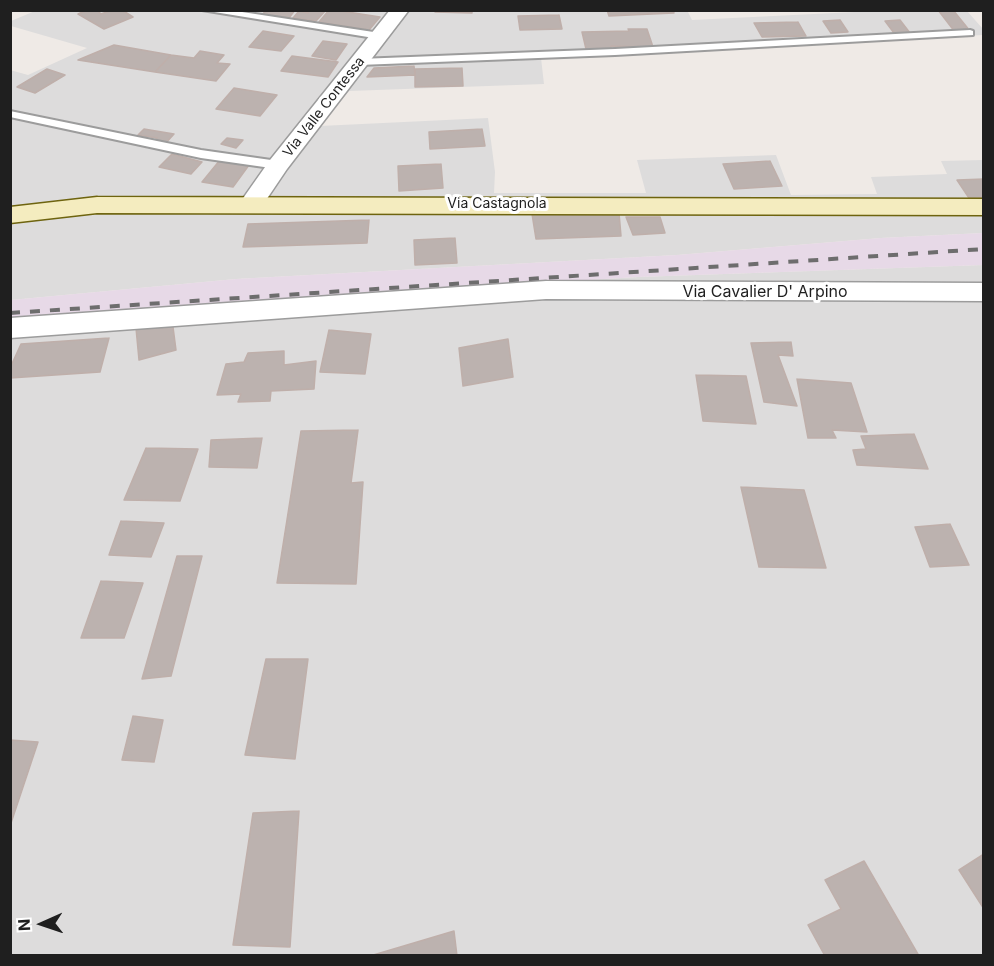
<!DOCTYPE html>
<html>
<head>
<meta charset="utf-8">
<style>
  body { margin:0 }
  #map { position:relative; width:994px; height:966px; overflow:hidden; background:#efeae6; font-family:Inter,sans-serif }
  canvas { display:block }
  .frame { position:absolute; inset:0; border:12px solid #1f1f1f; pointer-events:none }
  .north { position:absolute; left:12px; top:894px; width:60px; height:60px; -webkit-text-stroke:4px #fff; paint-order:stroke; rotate:267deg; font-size:16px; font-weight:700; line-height:24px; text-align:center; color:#1f1f1f }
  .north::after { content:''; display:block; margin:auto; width:21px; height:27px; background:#1f1f1f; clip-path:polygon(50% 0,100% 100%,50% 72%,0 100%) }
</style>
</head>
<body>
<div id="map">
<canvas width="994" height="966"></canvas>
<div class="frame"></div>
<div class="north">N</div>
</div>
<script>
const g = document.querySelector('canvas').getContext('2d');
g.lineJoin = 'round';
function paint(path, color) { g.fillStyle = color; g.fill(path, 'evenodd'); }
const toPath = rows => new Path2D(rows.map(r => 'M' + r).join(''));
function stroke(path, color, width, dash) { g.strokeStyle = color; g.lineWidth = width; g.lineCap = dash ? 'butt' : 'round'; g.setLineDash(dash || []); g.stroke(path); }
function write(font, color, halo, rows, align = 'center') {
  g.font = font + ' Inter,sans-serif'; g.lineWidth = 6; g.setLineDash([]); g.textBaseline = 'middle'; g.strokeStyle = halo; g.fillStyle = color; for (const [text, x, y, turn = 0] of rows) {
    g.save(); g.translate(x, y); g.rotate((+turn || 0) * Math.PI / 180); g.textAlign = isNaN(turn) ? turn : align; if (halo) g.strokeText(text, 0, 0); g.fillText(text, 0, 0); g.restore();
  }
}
paint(toPath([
  [381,10,687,10,692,20,875,11,967,11,983,29,983,35,541,58,544,84,349,91,320,126,488,118,495,172,494,193,646,193,637,160,776,155,791,195,877,194,871,177,947,174,941,161,983,160,983,233,881,238,677,255,236,279,11,300,10,70,28,75,87,48,11,26,11,21,35,11],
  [983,265,983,955,11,956,11,321,405,291,638,277]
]), '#dddcdc');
paint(toPath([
  [983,233,983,265,638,277,405,291,11,321,11,300,236,279,677,255,881,238]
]), '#e7d9e7');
const building = toPath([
  [87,10,97,10,101,14,112,10,122,10,133,17,104,29,78,14,87,10],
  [266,10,295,10,289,18,263,14,266,10],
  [310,10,326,10,316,21,293,18,299,11,308,13,310,10],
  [329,10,335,10,380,17,369,30,319,22,329,10],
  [435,10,472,10,472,13,435,12,435,10],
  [607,10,673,10,674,13,609,16,607,10],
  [938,10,953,10,970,31,955,32,938,10],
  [559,15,562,29,520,30,518,16,559,15],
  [840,20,848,32,831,33,823,21,840,20],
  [900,20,910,33,894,33,885,21,900,20],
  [798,22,806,36,762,37,754,23,798,22],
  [628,29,647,29,653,47,611,46,611,49,586,49,582,32,629,31,628,29],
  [263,31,294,36,281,51,249,47,263,31],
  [323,41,347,44,336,60,312,56,323,41],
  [114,45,171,55,155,72,78,60,114,45],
  [200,51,224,55,217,63,230,64,216,81,155,72,171,55,194,58,200,51],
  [292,56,338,62,328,77,281,71,292,56],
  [414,66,415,75,367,77,374,68,414,66],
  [462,68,463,86,415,87,415,69,462,68],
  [47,69,65,75,35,93,17,87,47,69],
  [234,88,277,95,260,116,216,109,234,88],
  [144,129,174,134,164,145,152,143,157,138,138,135,144,129],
  [482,129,485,146,430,149,429,132,482,129],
  [227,138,243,140,236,148,221,144,227,138],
  [172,154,202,162,191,174,159,167,172,154],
  [220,160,249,165,233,187,202,182,220,160],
  [770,161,782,186,734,189,723,164,770,161],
  [441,164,443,188,399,191,398,166,441,164],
  [984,179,984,198,969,198,957,180,984,179],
  [619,213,621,236,536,239,532,214,619,213],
  [626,217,660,217,665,233,633,235,626,217],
  [369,220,367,243,243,247,248,224,369,220],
  [455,238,457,263,415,265,414,240,455,238],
  [173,327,176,350,139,360,136,328,173,327],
  [329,330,371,334,365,374,320,372,329,330],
  [109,338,100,372,10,378,10,368,21,344,109,338],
  [508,339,513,377,463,386,459,348,508,339],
  [791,342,793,356,778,355,797,406,764,402,751,343,791,342],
  [284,351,284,365,316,361,314,389,271,391,270,401,238,402,241,394,217,395,226,364,244,362,248,353,284,351],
  [696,375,746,376,756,424,703,421,696,375],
  [797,379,851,383,867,432,832,430,836,438,808,438,797,379],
  [358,430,351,483,363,482,356,584,277,583,301,431,358,430],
  [914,434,928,469,857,465,853,450,866,449,861,436,914,434],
  [262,438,257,468,209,467,211,440,262,438],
  [146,448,198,449,180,501,124,500,146,448],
  [741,487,804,490,826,568,759,567,741,487],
  [121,521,164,523,151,557,109,555,121,521],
  [950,524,969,565,930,567,915,527,950,524],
  [177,556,202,556,171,676,142,679,177,556],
  [101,581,143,583,124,638,81,638,101,581],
  [266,659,308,659,295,759,245,755,266,659],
  [133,716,163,720,154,762,122,760,133,716],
  [10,740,38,742,10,826,10,740],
  [299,811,290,947,233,945,253,813,299,811],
  [984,854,984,909,959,870,984,854],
  [864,861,919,956,825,956,808,925,841,909,825,880,864,861],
  [454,931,457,956,370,956,454,931]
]);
paint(building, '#bcb2af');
stroke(building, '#bfafaa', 1.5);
const lane = toPath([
  [202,10,229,10,380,33,385,36,380,39,202,10],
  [970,30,973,31,973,35,615,55,359,65,354,62,359,59,615,49,970,30],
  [10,111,201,150,278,161,284,165,278,169,201,158,10,117,10,111]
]);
const street = toPath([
  [390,10,409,10,287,169,260,209,251,212,242,209,239,204,270,160,390,10],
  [546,281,984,283,984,301,546,299,10,338,10,318,546,281]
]);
const secondary = toPath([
  [97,197,984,199,984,215,97,213,10,223,10,207,97,197]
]);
stroke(lane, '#9c9c9c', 4);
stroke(street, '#9c9c9c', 3);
stroke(secondary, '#6e640f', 3);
paint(lane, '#fff');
paint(street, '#fff');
paint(secondary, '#f4ecbf');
stroke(toPath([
  [10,313,984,249]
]), '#6d6d6d', 4, [10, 10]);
write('14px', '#1f1f1f', '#fff', [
  ["Via Valle Contessa",324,107,-52],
  ["Via Castagnola",497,204]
]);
write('16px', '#1f1f1f', '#fff', [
  ["Via Cavalier D' Arpino",765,292]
]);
</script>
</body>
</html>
